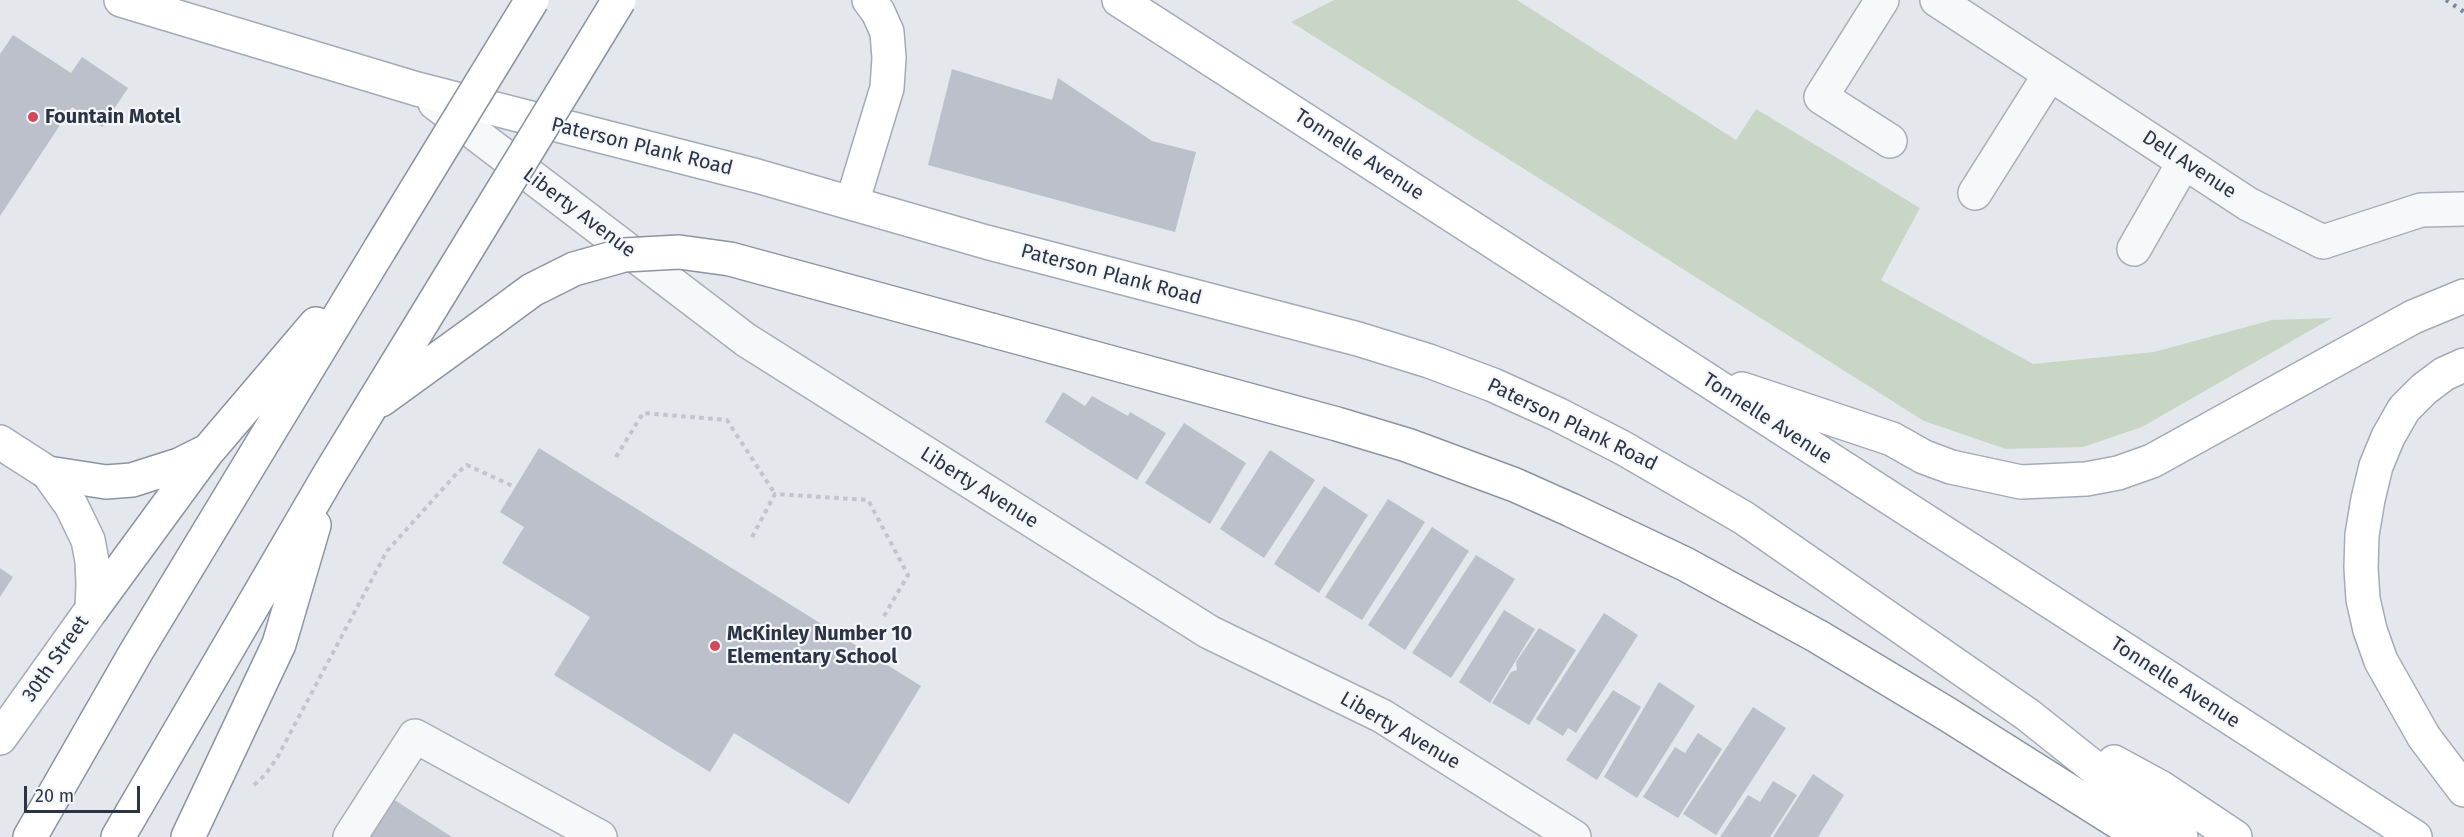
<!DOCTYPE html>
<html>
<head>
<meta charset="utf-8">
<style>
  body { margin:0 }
  #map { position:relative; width:2464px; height:837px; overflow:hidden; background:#e4e7ec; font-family:"Fira Sans",sans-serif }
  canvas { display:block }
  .scale { position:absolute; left:24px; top:786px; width:116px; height:27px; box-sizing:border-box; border:3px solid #2b3445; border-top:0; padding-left:8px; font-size:18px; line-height:21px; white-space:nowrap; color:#2b3445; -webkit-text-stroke:4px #f4f6f9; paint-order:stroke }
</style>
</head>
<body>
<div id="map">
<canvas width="2464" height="837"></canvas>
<div class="scale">20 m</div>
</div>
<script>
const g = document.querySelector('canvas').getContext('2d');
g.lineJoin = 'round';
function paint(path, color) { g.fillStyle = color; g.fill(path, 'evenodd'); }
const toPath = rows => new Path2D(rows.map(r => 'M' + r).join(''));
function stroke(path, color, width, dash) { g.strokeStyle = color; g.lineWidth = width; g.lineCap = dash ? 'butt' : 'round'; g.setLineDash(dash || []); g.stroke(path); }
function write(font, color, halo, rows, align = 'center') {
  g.font = font + ' "Fira Sans",sans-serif'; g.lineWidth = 4.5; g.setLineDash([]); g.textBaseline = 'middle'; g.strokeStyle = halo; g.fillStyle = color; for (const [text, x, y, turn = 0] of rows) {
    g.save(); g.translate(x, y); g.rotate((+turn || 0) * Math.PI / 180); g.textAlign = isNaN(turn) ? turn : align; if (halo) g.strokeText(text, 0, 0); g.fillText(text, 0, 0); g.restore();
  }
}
paint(toPath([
  [1334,0,1517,0,1736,140,1756,109,1920,208,1881,280,2033,364,2154,352,2272,320,2332,318,2142,427,2083,447,2006,449,1924,421,1291,22]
]), '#c9d6c5');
paint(toPath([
  [13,35,71,73,82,57,128,88,102,127,72,107,0,216,0,54],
  [952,69,1052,100,1058,78,1152,141,1196,152,1175,232,928,165],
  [1063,392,1085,406,1092,396,1128,416,1130,412,1166,433,1137,480,1045,422],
  [1184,423,1246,463,1210,524,1145,483],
  [539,448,921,686,849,804,734,733,710,772,554,675,590,617,502,563,524,527,500,512],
  [1270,450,1315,480,1264,558,1220,529],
  [1324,486,1368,515,1319,593,1274,564],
  [1388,499,1425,522,1362,620,1325,597],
  [1432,527,1469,551,1405,650,1368,625],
  [1476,555,1515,579,1451,678,1412,653],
  [0,568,13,577,0,597],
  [1504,610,1535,629,1490,703,1459,682],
  [1604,613,1638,635,1576,733,1568,728,1563,736,1536,719],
  [1539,628,1576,650,1529,725,1492,703,1511,672,1517,670,1516,662],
  [1659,682,1695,706,1637,798,1604,777],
  [1613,690,1641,707,1597,780,1566,760],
  [1753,707,1786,728,1716,835,1683,814],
  [1698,733,1722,749,1678,818,1643,797,1675,747,1685,753],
  [1813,774,1844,795,1818,837,1773,837],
  [1773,781,1797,795,1770,837,1720,837,1748,795,1760,802],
  [393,799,452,837,369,837]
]), '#bbc0ca');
const minor = toPath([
  [1882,0,1821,97,1890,141],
  [1937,0,2248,204,2323,242,2421,210,2464,209],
  [435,103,746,340,1209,632,1382,716,1574,837],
  [1975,193,2050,74],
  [2134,249,2184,162],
  [350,837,415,736,600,837]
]);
const major = toPath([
  [121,0,417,89,757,176,986,242,1358,339,1429,361,1493,385,1557,414,1623,448,1744,518,2028,715,2181,837],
  [1119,0,2415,837],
  [852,203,887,88,889,58,887,32,878,12,869,0],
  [2464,365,2444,374,2424,389,2404,409,2388,437,2376,466,2368,499,2362,535,2361,568,2363,599,2370,630,2381,661,2424,737,2464,790],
  [1742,389,1892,439,1924,457,1951,467,2021,482,2086,479,2118,473,2152,461,2413,317,2464,296],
  [0,442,48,473,71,505,88,540,92,561,93,584,92,609,0,738],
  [2114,762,2160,787,2235,837]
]);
const highway = toPath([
  [991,330,1337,424,1407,445,1515,485,1571,510,1685,564,1817,636,1947,714,2142,837],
  [381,400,490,321],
  [48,473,106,482,132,480,179,465,205,452],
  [92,609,207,452,316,324],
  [30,837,136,652,380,249],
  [118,837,329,475,442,290],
  [188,837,279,644,314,525]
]);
stroke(minor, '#a9aeb7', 36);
stroke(major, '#a3abb8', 36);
stroke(highway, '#8b94a3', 36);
stroke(toPath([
  [616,457,643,413,727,420,775,494],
  [752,537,775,494,868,500,908,575,884,616],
  [254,785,265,775,277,758,387,551,457,473,467,465,515,487]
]), '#c2c5cb', 4, [4.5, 4.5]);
stroke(minor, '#f7f8fa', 33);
stroke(major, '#fff', 33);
stroke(highway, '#fff', 33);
stroke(toPath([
  [2446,0,2464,12]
]), '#7d8696', 4.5, [3, 6]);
const highwayBridge = toPath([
  [380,249,532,0],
  [442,290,619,0],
  [490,321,532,290,574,269,624,255,679,252,730,259,991,330]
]);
stroke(highwayBridge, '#8b94a3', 36, []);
stroke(highwayBridge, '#fff', 33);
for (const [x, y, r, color] of [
  [33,117,6,"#d1495b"],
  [715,646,6,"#d1495b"]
]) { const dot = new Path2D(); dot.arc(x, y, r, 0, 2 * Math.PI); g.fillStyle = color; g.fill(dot); stroke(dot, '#f4f6f9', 2); }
write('bold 20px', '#2b3445', '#f4f6f9', [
  ["Fountain Motel",45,117],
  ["McKinley Number 10",727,634],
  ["Elementary School",727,657]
], 'left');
write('20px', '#2b3445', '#f4f6f9', [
  ["Paterson Plank Road",642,147,14],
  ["Tonnelle Avenue",1359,155,33],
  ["Dell Avenue",2189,165,33],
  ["Liberty Avenue",579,213,37],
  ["Paterson Plank Road",1111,275,15],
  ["Tonnelle Avenue",1767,419,33],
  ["Paterson Plank Road",1572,425,26],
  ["Liberty Avenue",979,488,32],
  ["30th Street",56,659,-55],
  ["Tonnelle Avenue",2175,683,33],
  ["Liberty Avenue",1400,731,30]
]);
</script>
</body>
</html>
